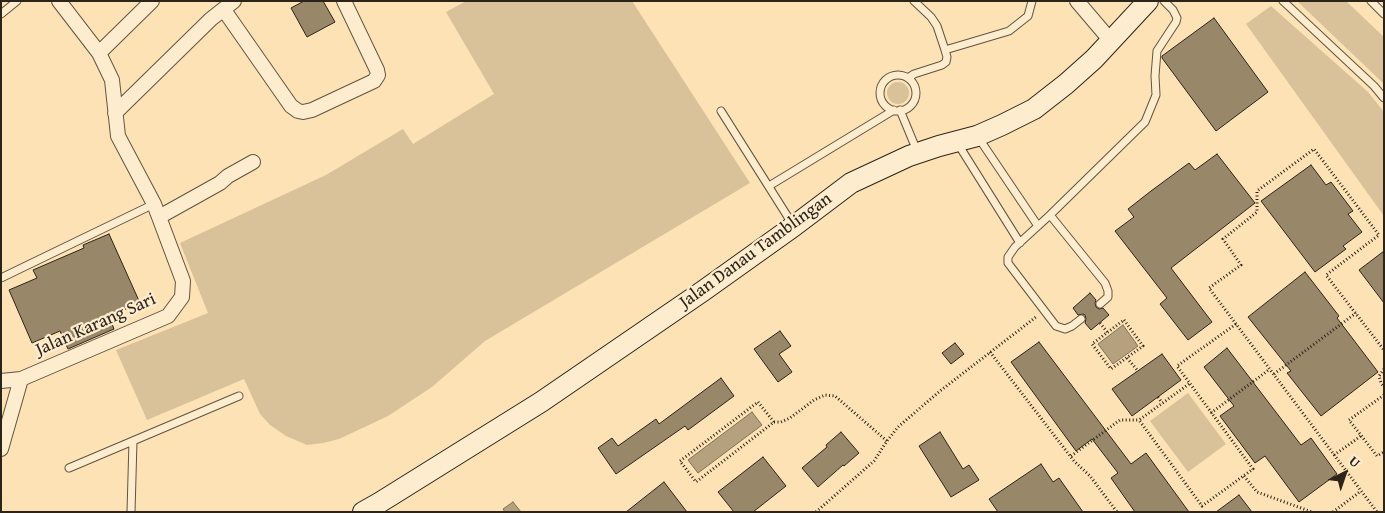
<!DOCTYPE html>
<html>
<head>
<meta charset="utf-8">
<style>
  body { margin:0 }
  #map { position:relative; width:1385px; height:513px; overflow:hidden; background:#fce2b4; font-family:"Gentium Book Plus",serif }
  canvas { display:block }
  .frame { position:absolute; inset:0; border:2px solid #2d2419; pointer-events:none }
  .north { position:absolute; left:1320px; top:448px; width:50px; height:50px; -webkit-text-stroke:4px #fdecce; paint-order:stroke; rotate:41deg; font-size:14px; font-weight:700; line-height:20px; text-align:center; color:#2d2419 }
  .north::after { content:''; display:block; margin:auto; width:18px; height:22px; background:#2d2419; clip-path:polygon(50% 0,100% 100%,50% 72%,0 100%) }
</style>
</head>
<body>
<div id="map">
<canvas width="1385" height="513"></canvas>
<div class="frame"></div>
<div class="north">U</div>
</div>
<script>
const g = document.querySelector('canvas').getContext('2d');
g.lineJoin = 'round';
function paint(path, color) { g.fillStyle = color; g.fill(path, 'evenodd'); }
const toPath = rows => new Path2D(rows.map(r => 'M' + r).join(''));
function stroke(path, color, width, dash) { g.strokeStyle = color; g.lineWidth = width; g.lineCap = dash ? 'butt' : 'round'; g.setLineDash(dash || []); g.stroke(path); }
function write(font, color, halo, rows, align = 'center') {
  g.font = font + ' "Gentium Book Plus",serif'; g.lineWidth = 4.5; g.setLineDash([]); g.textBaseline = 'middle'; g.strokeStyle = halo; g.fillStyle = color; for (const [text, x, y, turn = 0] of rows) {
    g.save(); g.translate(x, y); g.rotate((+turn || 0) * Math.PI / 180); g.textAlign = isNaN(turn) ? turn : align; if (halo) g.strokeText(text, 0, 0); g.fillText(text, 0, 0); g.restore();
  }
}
paint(toPath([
  [466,1,632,1,750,183,485,341,432,387,388,416,339,439,323,443,307,445,286,436,270,425,260,414,244,379,147,420,116,350,208,313,180,243,326,175,403,129,413,144,494,94,446,12],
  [1297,1,1346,1,1384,37,1384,84],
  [1271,6,1368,92,1384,112,1384,216,1246,24],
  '887 93a11 11 0 1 1 22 0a11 11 0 1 1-22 0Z',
  [1188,393,1226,444,1188,472,1150,421]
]), '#d9c29a');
const water = toPath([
  [1123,325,1138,346,1113,364,1098,344,1123,325],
  [752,412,762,425,698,473,688,460,752,412],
  [513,502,521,512,505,512,503,509,513,502]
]);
paint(water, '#b6a17f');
stroke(water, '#7f6f56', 1);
const building = toPath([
  [304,1,323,1,335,22,307,37,291,8,304,1],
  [1214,18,1268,92,1216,131,1162,58,1162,56,1214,18],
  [1217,154,1255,203,1171,268,1212,322,1188,340,1160,304,1167,298,1115,231,1134,217,1128,209,1151,191,1189,163,1195,170,1217,154],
  [1311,165,1326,185,1331,182,1353,211,1348,214,1362,232,1343,246,1346,249,1315,272,1261,201,1311,165],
  [109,234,140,303,109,316,114,329,68,349,60,331,32,343,9,290,37,278,33,270,84,248,83,245,109,234],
  [1384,251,1384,303,1359,270,1384,251],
  [1305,272,1339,316,1337,318,1378,372,1321,416,1287,373,1291,371,1248,317,1305,272],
  [1090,293,1096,300,1095,303,1096,307,1099,309,1103,308,1109,315,1091,330,1085,323,1086,319,1085,315,1083,314,1078,315,1073,308,1090,293],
  [780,331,791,346,779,354,792,372,778,382,754,349,780,331],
  [1039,342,1131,464,1146,453,1189,512,1135,512,1111,478,1118,473,1092,439,1076,451,1011,362,1039,342],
  [955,343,964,354,951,364,942,353,955,343],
  [1227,348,1301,445,1311,438,1337,474,1299,502,1265,456,1255,463,1220,416,1234,406,1204,367,1227,348],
  [1162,354,1181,380,1132,416,1112,389,1162,354],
  [721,378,734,396,688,430,685,426,616,474,598,448,612,438,618,446,656,419,659,424,721,378],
  [841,432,859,453,844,466,843,465,818,487,802,468,827,447,826,445,841,432],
  [940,432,963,469,969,465,979,480,951,497,919,446,940,432],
  [763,457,786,486,753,512,734,512,718,492,763,457],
  [1041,464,1053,482,1059,478,1083,512,998,512,989,499,1041,464],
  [664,482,687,512,626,512,664,482],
  [1239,495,1252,512,1216,512,1239,495]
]);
paint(building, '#99876a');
stroke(building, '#2d2419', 1);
const lane = toPath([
  [914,1,931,17,937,26,945,50,1009,31,1028,16,1032,1],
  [1283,1,1374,86,1384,98],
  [1371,1,1384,14],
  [1,14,17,1],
  '880 93a18 18 0 1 1 36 0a18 18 0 1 1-36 0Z',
  [908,78,914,74,942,65,946,62,947,57,945,50],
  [900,110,917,151],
  [721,111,793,225],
  [978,137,1038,226],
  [958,144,1020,243],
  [769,186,894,110],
  [1050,215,1105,283,1108,291,1108,297,1100,304],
  [1,278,154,204],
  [1081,319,1072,326,1065,329,1056,326,1008,263,1008,257,1015,247,1050,215,1145,122,1156,95,1155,76,1157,51,1176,22,1177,18,1173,10,1164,1],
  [69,468,239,396],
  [131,512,133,441]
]);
const street = toPath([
  [1077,1,1111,41],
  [224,10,291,106,298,111,303,112,312,110,374,81,378,75,377,70,344,1],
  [99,53,152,1],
  [115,113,211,19,234,1],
  [159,217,220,183,228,176,253,162],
  [1,381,21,379,168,316,182,297,183,281,159,217,154,204,118,136,112,80,99,53,59,1],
  [1,449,21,379]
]);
const secondary = toPath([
  [363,512,379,503,541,402,703,291,794,226,851,183,909,156,939,146,977,136,1002,125,1034,109,1066,84,1094,59,1148,1]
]);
stroke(lane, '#615440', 9);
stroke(street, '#615440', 16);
stroke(secondary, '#2d2419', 22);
stroke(toPath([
  [1124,320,1143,346,1111,369,1092,344,1124,320],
  [1100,323,1108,333],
  [1236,324,1209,288,1241,265,1223,239,1257,212,1257,191,1314,149,1379,235,1326,275,1384,350],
  [990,352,1074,461,1090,476,1117,512],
  [1127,358,1138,371],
  [1384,369,1379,376,1381,383,1384,387],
  [1274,374,1356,313],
  [1189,384,1139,420,1202,506,1253,469,1177,366,1236,324,1377,512],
  [1384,395,1349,420,1377,456,1384,452],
  [1158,397,1162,403],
  [758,402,774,422,696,482,680,461,758,402],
  [1211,413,1270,369],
  [774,422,781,422,790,418,814,400,825,395,835,396,887,441],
  [1334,455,1361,436],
  [1071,456,1120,420,1139,420],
  [1244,476,1257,492,1312,512],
  [816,512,874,461,887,441,898,427,940,391,1036,317],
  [1333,512,1361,491]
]), '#2d2419', 3, [1, 2.5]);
stroke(lane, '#fdecce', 7);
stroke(street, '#fdecce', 14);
stroke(secondary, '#fdecce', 20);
write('18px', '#2d2419', '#fdecce', [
  ["Jalan Danau Tamblingan",756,251,-36],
  ["Jalan Karang Sari",96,325,-24]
]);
</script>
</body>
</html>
